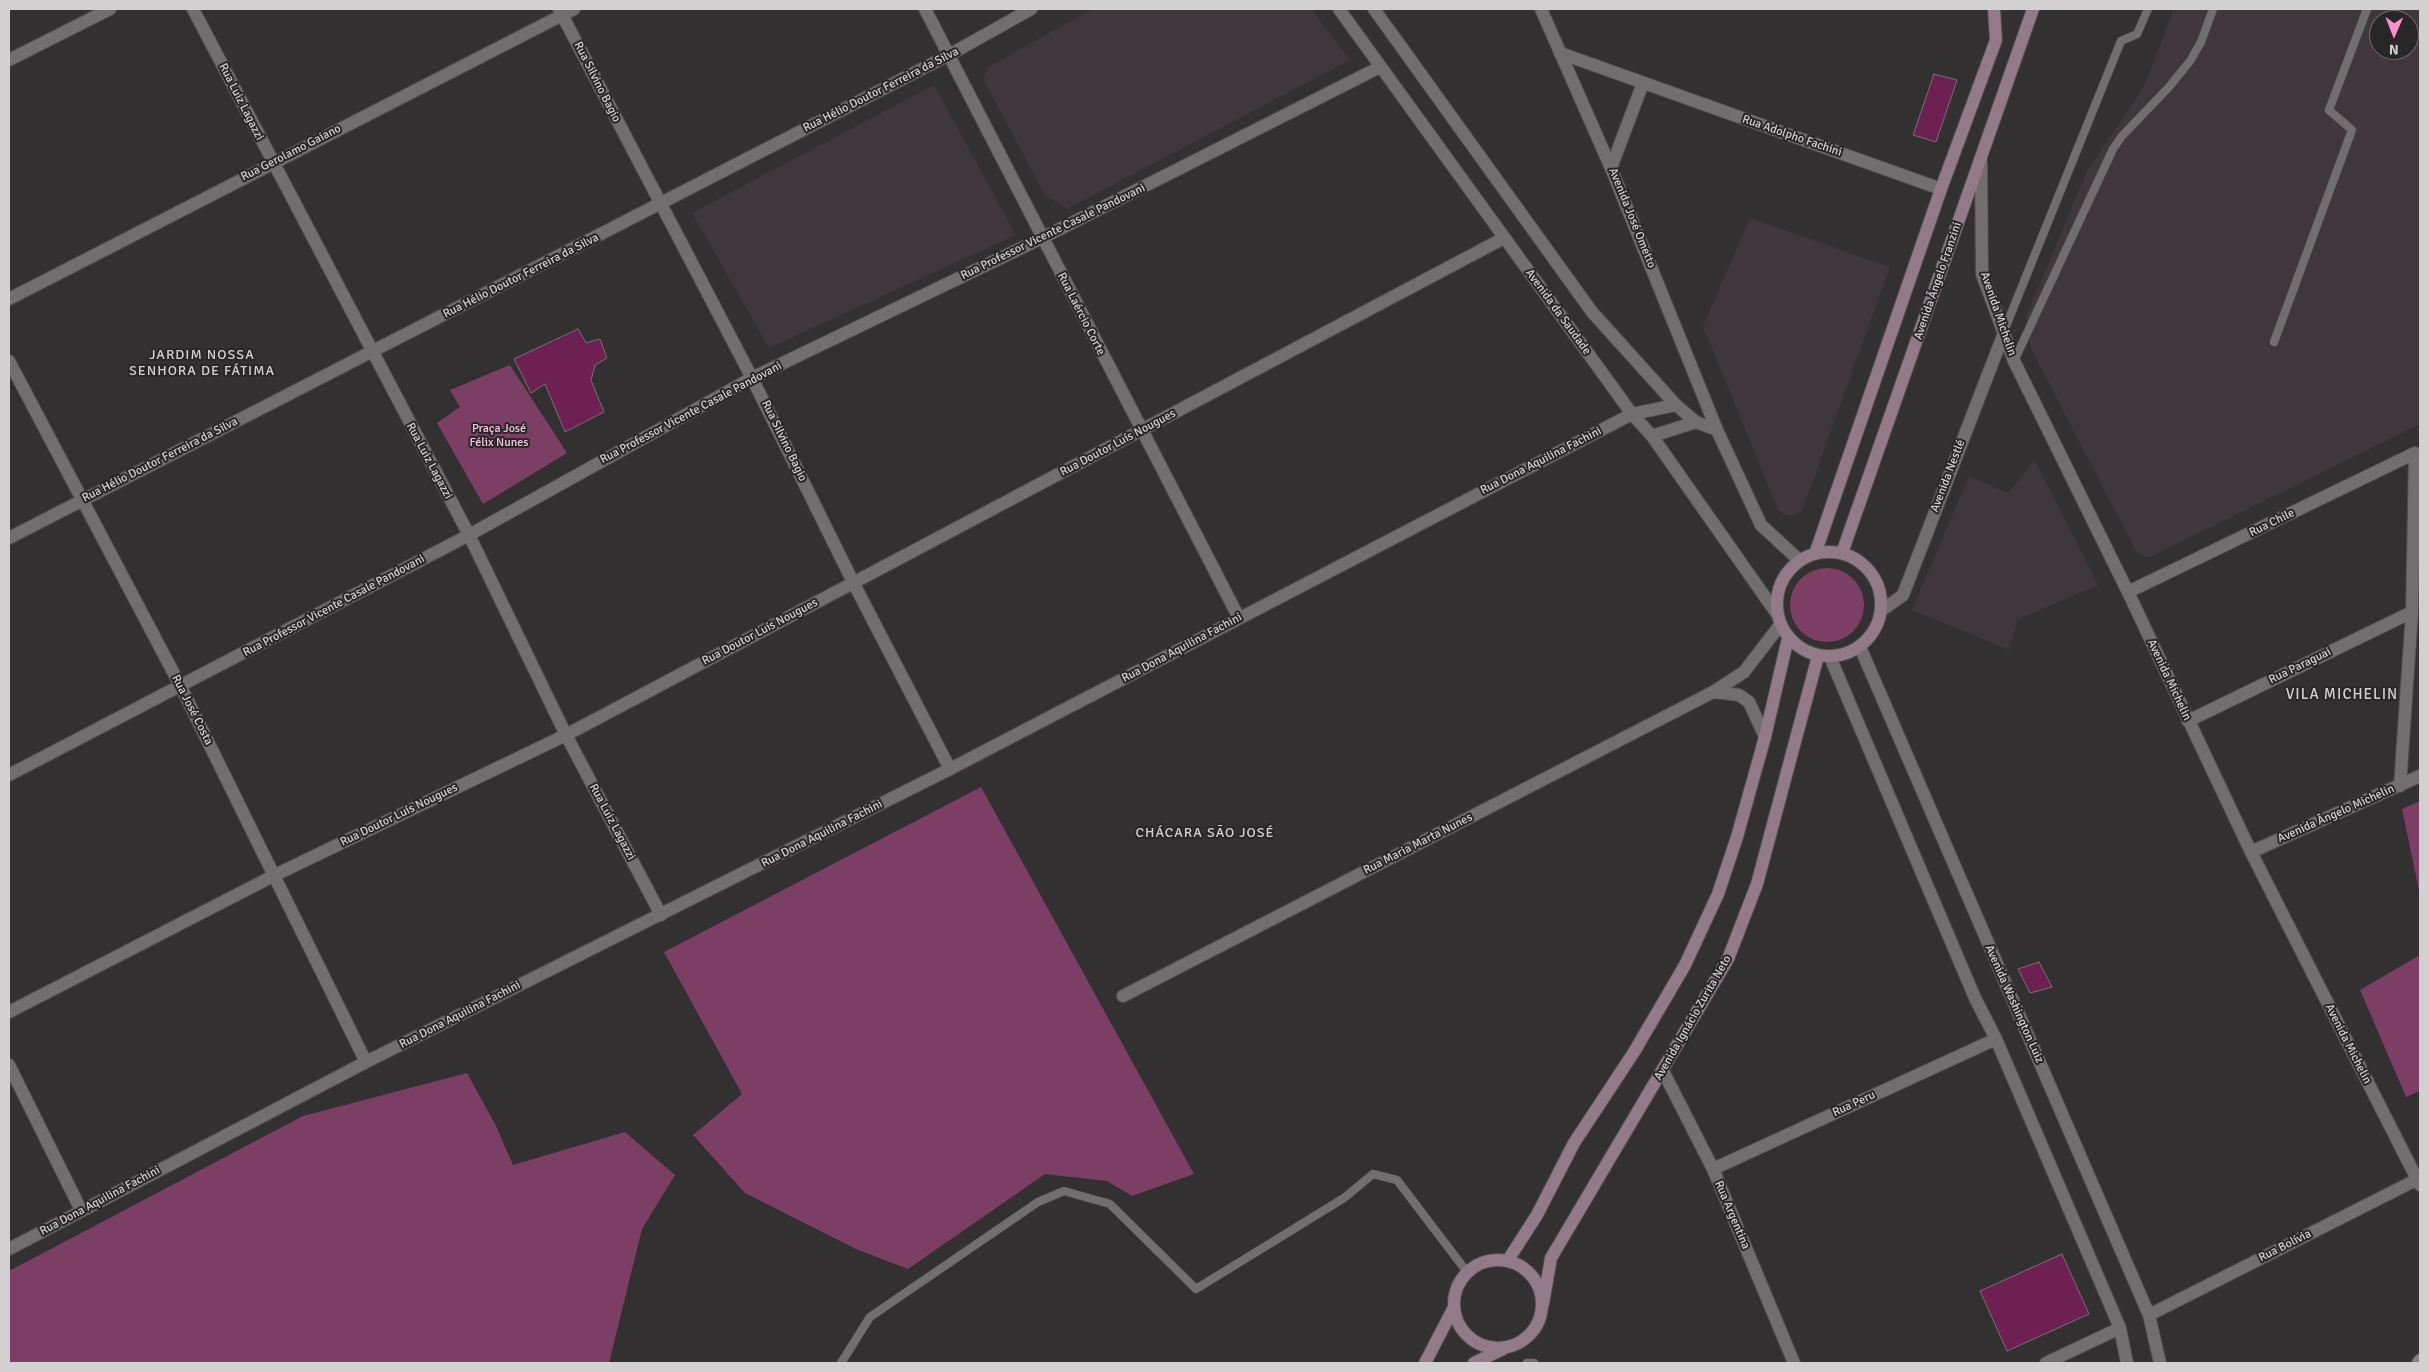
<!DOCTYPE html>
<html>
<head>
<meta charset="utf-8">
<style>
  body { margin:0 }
  #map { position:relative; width:2429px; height:1372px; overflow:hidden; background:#333031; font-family:Signika,sans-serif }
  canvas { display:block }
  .frame { position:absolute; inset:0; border:10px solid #d3d0d2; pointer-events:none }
  .north { position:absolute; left:2369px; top:10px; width:50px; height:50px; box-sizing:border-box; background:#292628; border:1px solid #6d6a6c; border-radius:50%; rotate:181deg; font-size:14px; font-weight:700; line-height:20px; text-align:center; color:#d3d0d2 }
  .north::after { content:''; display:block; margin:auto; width:18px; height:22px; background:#f790ce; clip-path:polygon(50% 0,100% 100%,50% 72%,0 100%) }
</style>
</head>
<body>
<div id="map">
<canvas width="2429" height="1372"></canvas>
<div class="frame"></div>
<div class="north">N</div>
</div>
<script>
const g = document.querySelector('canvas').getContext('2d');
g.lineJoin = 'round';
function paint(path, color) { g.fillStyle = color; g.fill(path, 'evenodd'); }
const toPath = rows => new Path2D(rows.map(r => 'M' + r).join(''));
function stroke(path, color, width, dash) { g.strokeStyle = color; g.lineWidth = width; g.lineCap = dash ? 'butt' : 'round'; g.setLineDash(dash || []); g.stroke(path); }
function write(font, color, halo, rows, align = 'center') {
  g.font = font + ' Signika,sans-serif'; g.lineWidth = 4; g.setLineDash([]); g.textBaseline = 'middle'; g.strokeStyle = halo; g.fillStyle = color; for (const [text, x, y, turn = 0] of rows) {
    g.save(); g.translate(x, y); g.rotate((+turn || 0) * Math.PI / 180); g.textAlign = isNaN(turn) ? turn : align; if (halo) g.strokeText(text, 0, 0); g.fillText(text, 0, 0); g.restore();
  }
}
paint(toPath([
  [1092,9,1311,9,1350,60,1067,209,1045,195,984,81,987,68],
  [2174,9,2420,9,2420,424,2148,558,2137,553,2031,349,2026,317,2087,171,2144,87],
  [2379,20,2409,20,2409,50,2379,50],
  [934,85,1016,235,769,348,692,213],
  [1750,218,1890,267,1802,511,1793,516,1786,515,1778,510,1703,326],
  [2035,460,2098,585,2017,620,2009,650,1912,610,1969,476,2008,493]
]), '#40373c');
paint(toPath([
  [510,365,567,453,483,504,437,423,460,407,450,390],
  '1790 605a37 37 0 1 1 74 0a37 37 0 1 1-74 0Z',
  [981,787,1194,1174,1132,1196,1107,1181,1045,1174,908,1269,856,1249,745,1193,693,1135,742,1094,664,952],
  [2420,801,2420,895,2402,809],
  [2420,955,2420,1091,2406,1097,2360,990],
  [467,1073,495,1124,513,1165,625,1132,675,1175,642,1229,609,1363,9,1363,9,1271,303,1116]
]), '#7c3e64');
const building = toPath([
  [1934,74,1957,80,1936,142,1913,135,1934,74],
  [578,329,586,343,600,339,607,358,595,365,591,380,604,412,565,432,545,384,531,393,514,359,578,329],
  [2039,962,2052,987,2030,993,2018,969,2039,962],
  [2062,1254,2089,1314,2007,1351,1980,1291,2062,1254]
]);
paint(building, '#6e2053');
stroke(building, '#757173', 1);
const service = toPath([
  [2004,331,2121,41,2137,34,2148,9],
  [2274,342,2352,130,2329,110,2367,9],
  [2014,361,2113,149,2122,136,2169,87,2190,61,2201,42,2213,9],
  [841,1363,870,1317,1038,1202,1064,1191,1110,1204,1196,1289,1344,1198,1373,1174,1397,1180,1467,1272],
  [1527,1363,1534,1363]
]);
const minor = toPath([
  [193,9,469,535,566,735,661,915],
  [559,9,752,378,853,582,950,769],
  [925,9,1239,618],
  [1560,53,1941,189],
  [9,60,110,9],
  [1981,158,1982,274,2014,361,2128,592,2251,852,2420,1185],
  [1611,168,1643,83],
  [9,299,574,9],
  [9,361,181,687,366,1062],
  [9,538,949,55,1031,9],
  [2128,592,2415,453,2412,612,2400,786],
  [1881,611,1903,595,2004,333],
  [1860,647,2149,1315,2160,1363],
  [1830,657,1975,998,1996,1039,2120,1328,2127,1363],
  [1713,692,1739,695,1749,702,1765,737],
  [2188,721,2412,612],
  [9,775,469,535,752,378,1042,238,1380,67],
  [2251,852,2420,776],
  [1123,996,1713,692,1744,672,1780,625],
  [9,1012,275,875,566,735,1504,238],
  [9,1065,81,1210],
  [1663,1071,1713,1169,1794,1363],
  [1713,1169,1996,1039],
  [9,1249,366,1062,950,769,1632,414],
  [2149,1315,2420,1178],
  [2046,1363,2120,1328]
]);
const tertiary = toPath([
  [1339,9,1632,414,1652,436,1777,614],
  [1374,9,1592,312,1676,405,1696,422,1717,430,1761,525,1799,560],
  [1541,9,1611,168,1717,430],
  [1632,414,1676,405],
  [1652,436,1696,422]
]);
const secondary = toPath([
  '1777 604a52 52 0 1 1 104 0a52 52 0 1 1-104 0Z',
  [1842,553,2033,9],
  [1815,554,1941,189,1996,40,1994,9],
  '1454 1304a44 44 0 1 1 88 0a44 44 0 1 1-88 0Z',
  [1508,1260,1537,1215,1574,1143,1634,1052,1685,965,1718,894,1737,837,1765,737,1788,638],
  [1543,1304,1551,1258,1728,959,1757,884,1818,656],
  [1425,1363,1453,1309],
  [1474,1363,1503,1349],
  [2418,1363,2420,1360]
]);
stroke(service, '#4f4c4d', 9);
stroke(minor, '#4f4c4d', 14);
stroke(tertiary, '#4f4c4d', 14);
stroke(secondary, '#4f4c4d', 14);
stroke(service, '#726e70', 8);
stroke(minor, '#726e70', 12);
stroke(tertiary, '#726e70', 12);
stroke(secondary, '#937a88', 12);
write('12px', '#d3d0d2', '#292628', [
  ["Rua Silvino Bagio",597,82,63],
  ["Rua Hélio Doutor Ferreira da Silva",881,90,-27],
  ["Rua Luiz Lagazzi",241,102,63],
  ["Rua Adolpho Fachini",1792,136,19],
  ["Rua Gerolamo Gaiano",291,153,-27],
  ["Avenida José Ometto",1632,218,68],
  ["Rua Professor Vicente Casale Pandovani",1053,232,-26],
  ["Rua Hélio Doutor Ferreira da Silva",521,276,-27],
  ["Avenida Ângelo Franzini",1938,281,-71],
  ["Avenida da Saudade",1558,312,54],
  ["Rua Laércio Corte",1081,314,63],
  ["Avenida Michelin",1998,314,71],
  ["Rua Professor Vicente Casale Pandovani",691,413,-28],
  ["Rua Silvino Bagio",784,441,64],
  ["Rua Doutor Luís Nougues",1118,443,-28],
  ["Rua Hélio Doutor Ferreira da Silva",160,460,-27],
  ["Rua Luiz Lagazzi",429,461,62],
  ["Rua Dona Aquilina Fachini",1541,461,-27],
  ["Avenida Nestlé",1948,476,-69],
  ["Rua Chile",2272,523,-26],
  ["Rua Professor Vicente Casale Pandovani",334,606,-28],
  ["Rua Doutor Luís Nougues",760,632,-28],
  ["Rua Dona Aquilina Fachini",1182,648,-28],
  ["Rua Paraguai",2300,666,-26],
  ["Avenida Michelin",2169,680,65],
  ["Rua José Costa",192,710,63],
  ["Avenida Ângelo Michelin",2336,814,-24],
  ["Rua Doutor Luís Nougues",399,815,-26],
  ["Rua Luiz Lagazzi",612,822,62],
  ["Rua Dona Aquilina Fachini",822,834,-27],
  ["Rua Maria Marta Nunes",1418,844,-27],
  ["Avenida Washington Luiz",2014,1004,66],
  ["Rua Dona Aquilina Fachini",460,1015,-27],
  ["Avenida Ignácio Zurita Neto",1693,1018,-60],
  ["Avenida Michelin",2348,1044,63],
  ["Rua Peru",1854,1104,-25],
  ["Rua Dona Aquilina Fachini",100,1201,-28],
  ["Rua Argentina",1732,1215,67],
  ["Rua Bolívia",2285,1246,-27]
]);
write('12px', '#f6c8e1', '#292628', [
  ["Praça José",499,429],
  ["Félix Nunes",499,443]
]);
g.letterSpacing = '1px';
write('14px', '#d3d0d2', '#292628', [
  ["JARDIM NOSSA",202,355],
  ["SENHORA DE FÁTIMA",202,371],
  ["CHÁCARA SÃO JOSÉ",1205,833]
]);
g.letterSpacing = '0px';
g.letterSpacing = '1px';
write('15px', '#d3d0d2', '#292628', [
  ["VILA MICHELIN",2342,695]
]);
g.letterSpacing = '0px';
</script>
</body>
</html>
